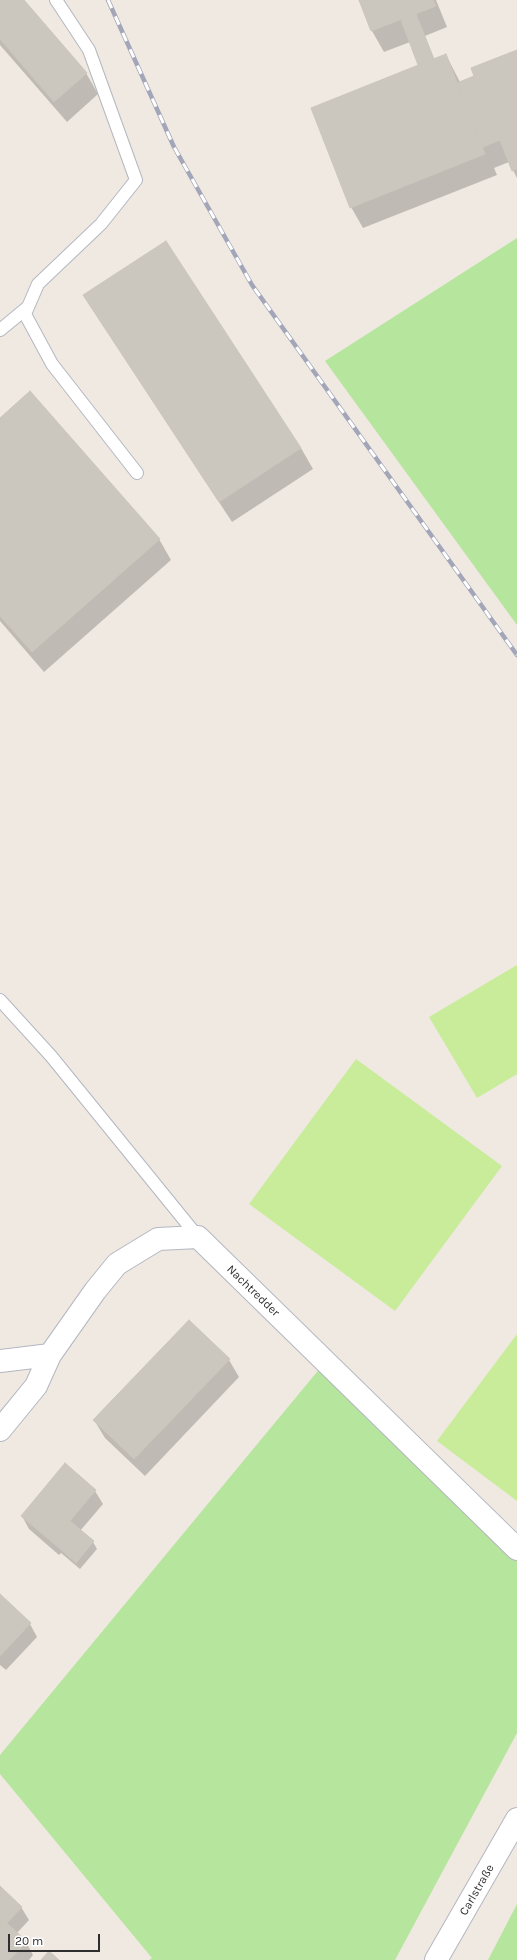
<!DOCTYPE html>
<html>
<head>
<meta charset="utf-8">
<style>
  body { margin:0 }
  #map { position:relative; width:517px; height:1960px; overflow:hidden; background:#efe9e1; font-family:Karla,sans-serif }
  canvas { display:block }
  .scale { position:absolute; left:8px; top:1934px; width:92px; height:18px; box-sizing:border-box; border:2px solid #2e2e2e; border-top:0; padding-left:5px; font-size:12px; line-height:14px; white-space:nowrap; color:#2e2e2e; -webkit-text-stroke:3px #fff; paint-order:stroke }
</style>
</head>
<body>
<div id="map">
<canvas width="517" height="1960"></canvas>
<div class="scale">20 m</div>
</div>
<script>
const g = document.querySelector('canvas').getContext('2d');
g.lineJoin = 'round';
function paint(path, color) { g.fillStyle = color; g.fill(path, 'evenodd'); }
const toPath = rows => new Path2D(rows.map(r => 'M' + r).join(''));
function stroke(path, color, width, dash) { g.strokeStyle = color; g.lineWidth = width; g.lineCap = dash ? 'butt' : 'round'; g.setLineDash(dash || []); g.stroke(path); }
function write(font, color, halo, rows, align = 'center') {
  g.font = font + ' Karla,sans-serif'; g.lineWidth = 3; g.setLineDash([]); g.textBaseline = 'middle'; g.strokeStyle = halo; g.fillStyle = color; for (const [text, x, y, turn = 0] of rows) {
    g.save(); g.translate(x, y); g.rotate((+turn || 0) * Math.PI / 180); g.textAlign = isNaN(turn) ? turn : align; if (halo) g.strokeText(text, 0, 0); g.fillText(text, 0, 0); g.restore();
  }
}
paint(toPath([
  [517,238,517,625,325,361],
  [326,1361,517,1549,517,1733,395,1960,149,1960,152,1958,0,1774,0,1755],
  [517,1904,517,1960,488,1960]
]), '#b6e59e');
paint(toPath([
  [517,965,517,1074,477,1098,429,1017],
  [356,1059,502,1166,395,1311,249,1204],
  [517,1334,517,1501,437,1441]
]), '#c9ec9a');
paint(toPath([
  [0,0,22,0,86,73,98,94,67,122,0,45],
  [360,0,436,0,447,27,425,36,434,60,446,55,460,82,476,76,517,51,517,178,509,162,494,168,497,175,363,228,351,207,420,65,410,42,384,52,372,31],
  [84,296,301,448,313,469,232,522],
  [0,419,159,539,171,560,44,672,0,621],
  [229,1360,239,1377,145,1476,105,1438,94,1420],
  [95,1491,103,1504,80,1531,93,1542,97,1549,80,1569,61,1553,59,1555,29,1529,22,1516],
  [0,1595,30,1624,37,1637,6,1670,0,1665],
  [0,1888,21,1907,29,1920,17,1933,26,1942,33,1955,29,1960,0,1960]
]), '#0003');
const building = toPath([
  [0,0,24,0,87,73,54,102,0,39,0,0],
  [359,0,433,0,436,6,371,31,359,0],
  [416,14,434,59,418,65,401,20,416,14],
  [517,50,517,169,512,171,500,140,483,147,457,83,474,76,471,68,517,50],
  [446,54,485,154,350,208,311,108,446,54],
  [166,241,301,448,219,502,83,295,166,241],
  [30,391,160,539,32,652,0,616,0,418,30,391],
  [189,1320,230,1359,134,1459,93,1420,189,1320],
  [65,1463,96,1490,52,1542,21,1516,65,1463],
  [70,1521,94,1541,76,1563,52,1542,70,1521],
  [0,1594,31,1623,0,1656,0,1594],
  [0,1886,22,1907,7,1923,27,1942,9,1960,0,1960,0,1886],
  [49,1951,59,1960,41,1960,49,1951]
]);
paint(building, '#cbc7bf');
stroke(building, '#cbc5ba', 1);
const lane = toPath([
  [56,0,89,50,136,180,101,224,38,284,25,314,52,364,137,473],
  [0,330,28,307],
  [0,1000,51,1056,198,1237]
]);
const street = toPath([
  [0,1361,50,1355],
  [0,1430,36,1386,50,1355,95,1291,117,1264,158,1239,198,1237,517,1549],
  [436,1960,517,1819]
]);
stroke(lane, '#b4b7c1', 14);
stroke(street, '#b4b7c1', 24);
stroke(lane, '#fff', 12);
stroke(street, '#fff', 22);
const rail = toPath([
  [108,0,174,147,252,285,517,655]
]);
stroke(rail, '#a3a6b8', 4.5);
stroke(rail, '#fff', 3, [9]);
write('12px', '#2e2e2e', '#fff', [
  ["Nachtredder",253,1291,44],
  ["Carlstraße",477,1890,-60]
]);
</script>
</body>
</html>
